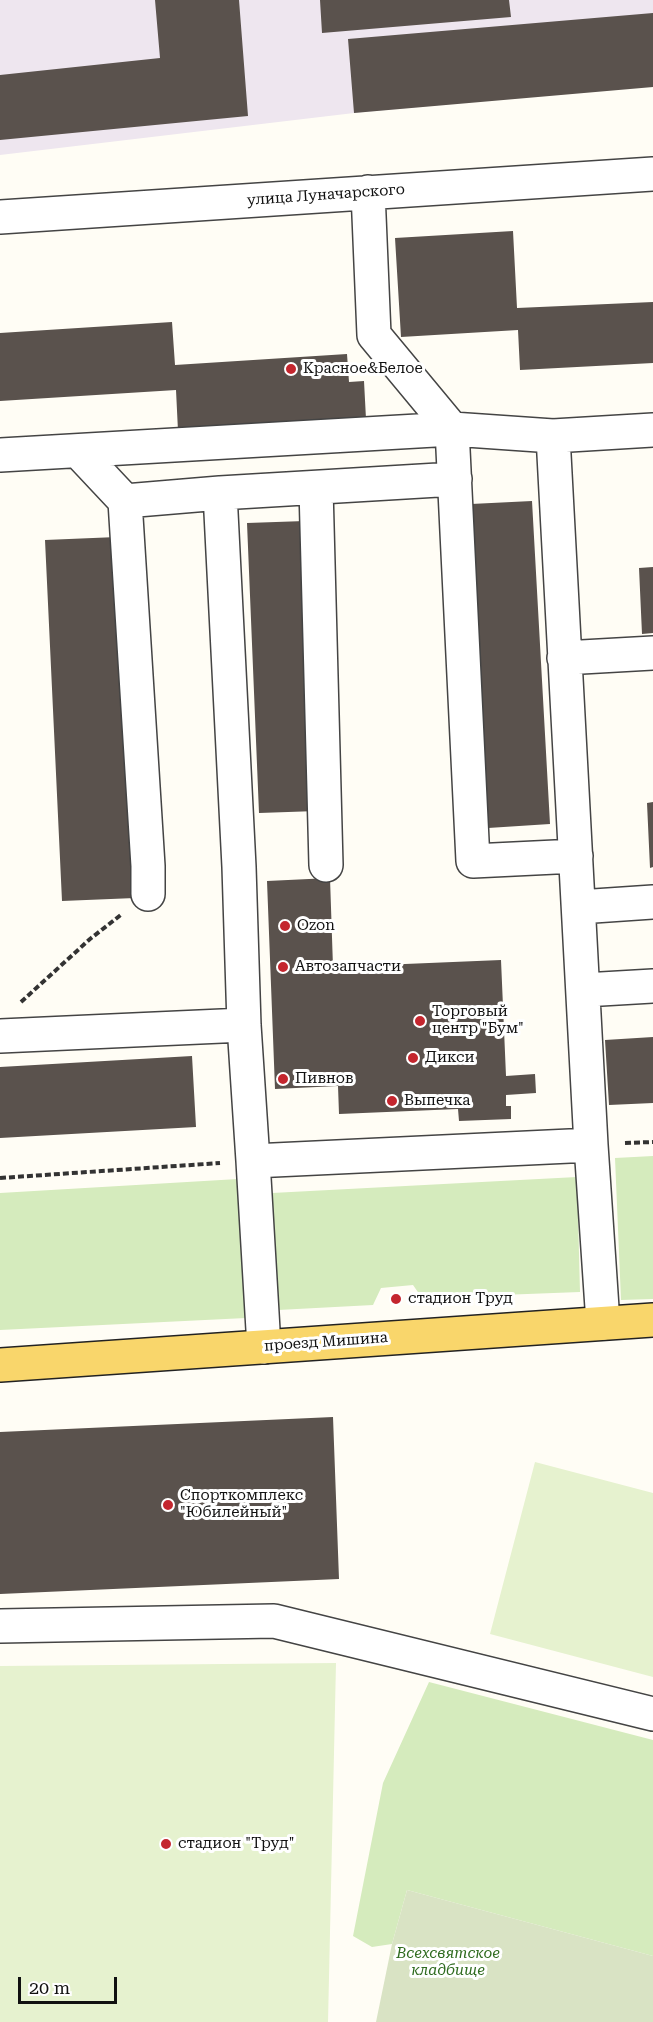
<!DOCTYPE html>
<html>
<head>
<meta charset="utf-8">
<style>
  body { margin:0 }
  #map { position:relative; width:653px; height:2022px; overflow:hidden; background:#fffdf5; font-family:"Roboto Serif",serif }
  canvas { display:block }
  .scale { position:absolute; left:18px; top:1977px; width:99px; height:27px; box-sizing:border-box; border:3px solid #111; border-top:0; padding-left:8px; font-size:18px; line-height:21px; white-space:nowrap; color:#111; -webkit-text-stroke:4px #fff; paint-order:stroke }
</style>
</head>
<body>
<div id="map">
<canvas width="653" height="2022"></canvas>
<div class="scale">20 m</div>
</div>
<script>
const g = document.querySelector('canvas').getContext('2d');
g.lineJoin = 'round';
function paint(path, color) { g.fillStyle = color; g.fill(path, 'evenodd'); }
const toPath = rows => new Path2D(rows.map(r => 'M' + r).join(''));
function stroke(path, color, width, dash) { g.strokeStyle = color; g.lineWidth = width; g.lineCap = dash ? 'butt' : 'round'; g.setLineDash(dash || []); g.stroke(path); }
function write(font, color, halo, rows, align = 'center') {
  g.font = font + ' "Roboto Serif",serif'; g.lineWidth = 6; g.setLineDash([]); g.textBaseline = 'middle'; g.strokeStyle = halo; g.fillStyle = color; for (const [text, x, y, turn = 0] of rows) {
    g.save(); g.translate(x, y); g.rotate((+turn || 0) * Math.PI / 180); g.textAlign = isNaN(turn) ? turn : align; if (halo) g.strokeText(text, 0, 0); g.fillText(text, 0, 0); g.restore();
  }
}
paint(toPath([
  [0,0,653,0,653,85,354,113,0,155]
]), '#eee6ef');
paint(toPath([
  [653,1156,653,1299,621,1300,615,1158],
  [577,1177,580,1292,422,1298,413,1285,381,1288,373,1305,278,1310,272,1193],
  [238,1179,246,1318,0,1330,0,1193],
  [429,1682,653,1740,653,1956,407,1890,392,1944,372,1947,353,1936,383,1783]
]), '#d5ebbd');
paint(toPath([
  [407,1890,653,1956,653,2022,376,2022,392,1944]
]), '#d9e3c4');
paint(toPath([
  [535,1462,653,1493,653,1677,490,1634],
  [336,1663,328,2022,0,2022,0,1666]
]), '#e6f2cf');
paint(toPath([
  [155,0,239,0,248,116,0,140,0,75,160,58],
  [320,0,509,0,511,17,322,33],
  [653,13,653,87,354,113,348,39],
  [513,231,517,308,653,302,653,363,520,370,518,330,401,337,395,238],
  [172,322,175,365,347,354,349,382,364,381,366,419,178,431,176,390,0,401,0,333],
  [532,501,550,824,488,828,471,504],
  [305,521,317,811,259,813,247,523],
  [117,537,135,898,62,901,45,540],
  [653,567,653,633,642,634,639,568],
  [653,802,653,867,650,868,647,803],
  [330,878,333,967,501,960,506,1076,535,1074,536,1093,506,1095,506,1106,511,1106,511,1119,459,1121,458,1109,339,1114,338,1086,275,1089,267,881],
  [653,1037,653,1103,609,1105,605,1040],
  [192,1056,196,1127,0,1138,0,1067],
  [333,1417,339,1579,0,1594,0,1432]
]), '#5a524d');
const minor = toPath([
  [368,192,374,335,452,429,473,861,576,856],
  [0,217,653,174],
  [553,436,591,1145],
  [79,452,125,501],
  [0,455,452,429,553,436,653,430],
  [316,488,326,865],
  [220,493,239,867,244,1025,253,1161],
  [564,658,653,653],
  [148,894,148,866,125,501,220,493,455,479],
  [579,907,653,902],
  [584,990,653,986],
  [0,1036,244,1025],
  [264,1347,253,1161,591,1145,603,1323],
  [0,1626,274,1621,653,1714]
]);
const major = toPath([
  [0,1365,653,1320]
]);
stroke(minor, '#444', 36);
stroke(major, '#222', 36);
stroke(toPath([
  [21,1002,90,939,122,914],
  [625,1143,653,1142],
  [0,1178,220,1163]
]), '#333', 4, [6, 3]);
stroke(minor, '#fff', 33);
stroke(major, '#f9d66b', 33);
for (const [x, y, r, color] of [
  [291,369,6,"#c4262e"],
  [285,926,6,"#c4262e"],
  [283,967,6,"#c4262e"],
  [420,1021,6,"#c4262e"],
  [413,1058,6,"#c4262e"],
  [283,1079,6,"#c4262e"],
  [392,1101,6,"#c4262e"],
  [396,1299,6,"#c4262e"],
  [168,1505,6,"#c4262e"],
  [166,1844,6,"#c4262e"]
]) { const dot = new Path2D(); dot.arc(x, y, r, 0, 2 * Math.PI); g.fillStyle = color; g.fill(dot); stroke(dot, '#fff', 2); }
write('15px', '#111', '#fff', [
  ["улица Луначарского",326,195,-4],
  ["проезд Мишина",326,1342,-4]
]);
write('15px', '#111', '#fff', [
  ["Красное&Белое",303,369],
  ["Ozon",297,926],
  ["Автозапчасти",295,967],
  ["Торговый",432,1012],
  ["центр \"Бум\"",432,1029],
  ["Дикси",425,1058],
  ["Пивнов",295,1079],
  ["Выпечка",404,1101],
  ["стадион Труд",408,1299],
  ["Спорткомплекс",180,1496],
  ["\"Юбилейный\"",180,1513],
  ["стадион \"Труд\"",178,1844]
], 'left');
write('italic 15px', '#2f6b1f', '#fff', [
  ["Всехсвятское",448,1954],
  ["кладбище",448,1971]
]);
</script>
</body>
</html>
